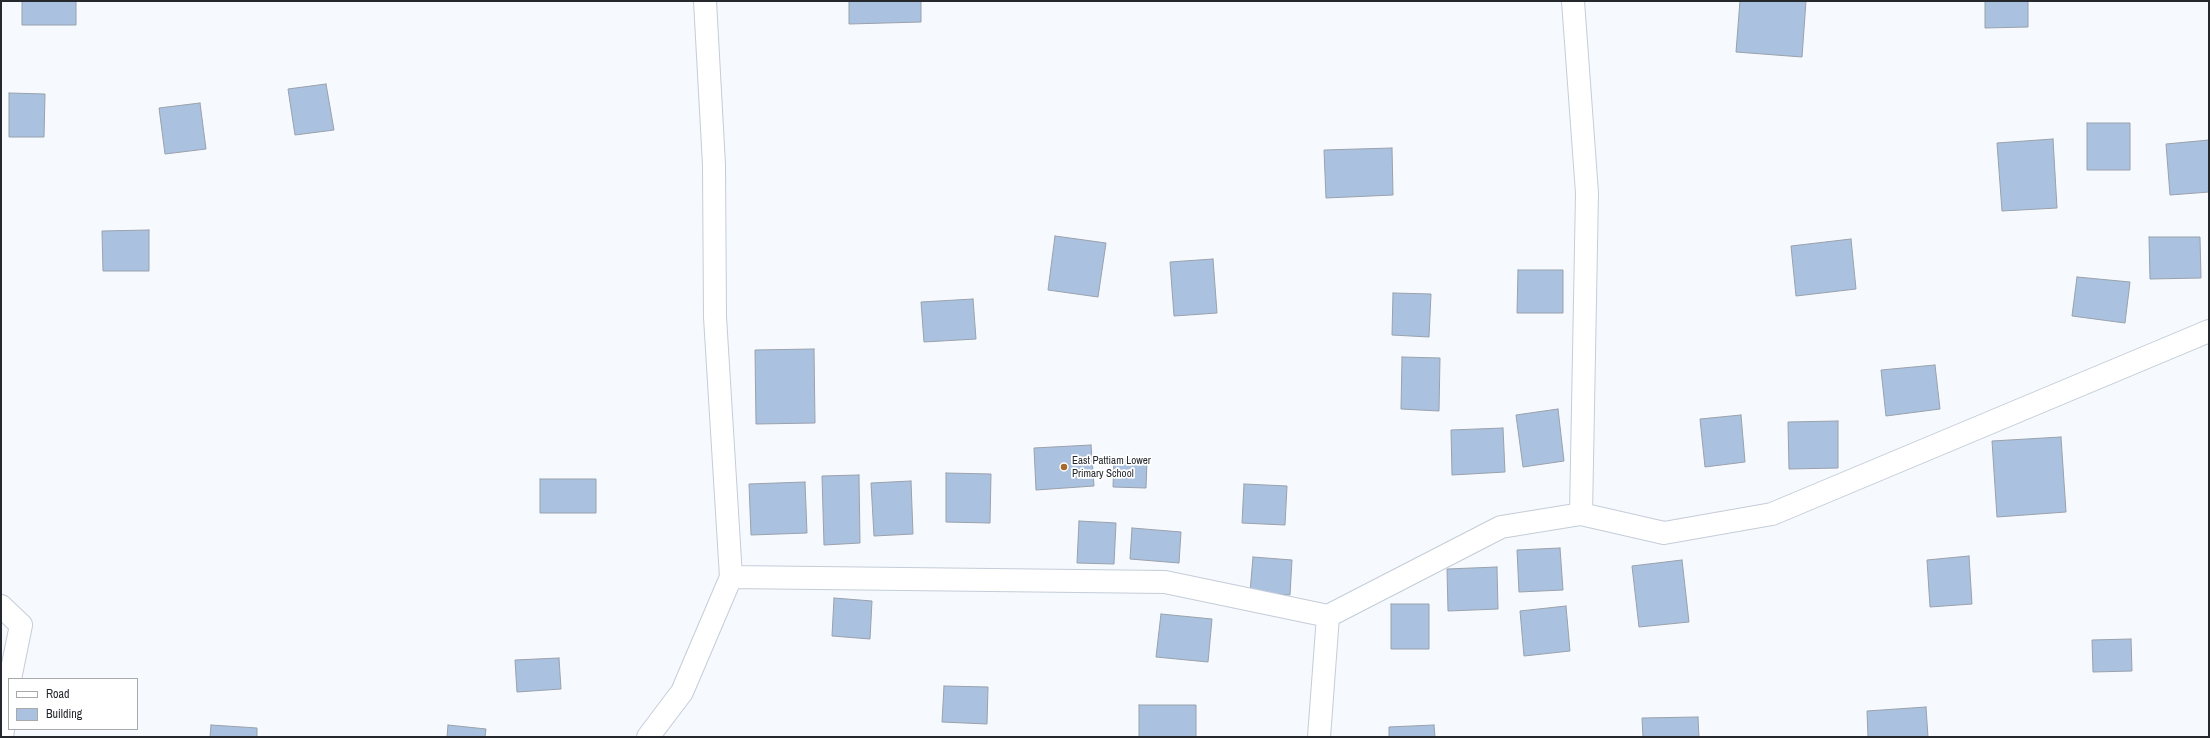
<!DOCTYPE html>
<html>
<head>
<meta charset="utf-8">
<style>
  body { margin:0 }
  #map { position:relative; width:2210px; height:738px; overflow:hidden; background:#f6f9fe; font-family:"Archivo Narrow",sans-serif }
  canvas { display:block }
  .frame { position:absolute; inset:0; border:2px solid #25292d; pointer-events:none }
  .legend { position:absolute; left:8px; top:678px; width:130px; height:52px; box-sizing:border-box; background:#fff; border:1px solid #a8a9ab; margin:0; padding:5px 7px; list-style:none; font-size:12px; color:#25292d }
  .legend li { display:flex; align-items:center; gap:8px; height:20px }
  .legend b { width:20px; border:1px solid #a8a9ab }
</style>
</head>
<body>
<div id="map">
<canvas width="2210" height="738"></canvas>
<div class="frame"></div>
<ul class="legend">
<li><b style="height:5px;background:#fff"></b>Road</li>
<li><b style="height:11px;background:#aac2df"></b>Building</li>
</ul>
</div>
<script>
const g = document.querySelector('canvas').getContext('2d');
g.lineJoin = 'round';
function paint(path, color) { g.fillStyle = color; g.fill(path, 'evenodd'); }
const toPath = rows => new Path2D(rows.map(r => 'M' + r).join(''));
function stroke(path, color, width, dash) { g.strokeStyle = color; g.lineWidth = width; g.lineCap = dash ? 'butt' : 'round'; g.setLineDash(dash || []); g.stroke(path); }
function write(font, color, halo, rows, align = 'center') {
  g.font = font + ' "Archivo Narrow",sans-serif'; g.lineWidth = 3.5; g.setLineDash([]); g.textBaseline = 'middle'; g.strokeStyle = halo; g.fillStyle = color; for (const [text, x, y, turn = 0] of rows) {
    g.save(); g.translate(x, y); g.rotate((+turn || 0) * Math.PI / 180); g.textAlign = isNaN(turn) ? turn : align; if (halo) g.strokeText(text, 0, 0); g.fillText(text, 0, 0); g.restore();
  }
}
const building = toPath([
  [22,1,76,1,76,25,22,25,22,1],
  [849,1,921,1,921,22,849,24,849,1],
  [1740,1,1806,1,1802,57,1736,52,1740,1],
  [1985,1,2028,1,2028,27,1985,28,1985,1],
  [326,84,334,130,295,135,288,89,326,84],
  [9,93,45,94,44,137,9,137,9,93],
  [200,103,206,149,165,154,159,108,200,103],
  [2087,123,2130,123,2130,170,2087,170,2087,123],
  [2053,139,2057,208,2002,211,1997,143,2053,139],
  [2209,140,2209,192,2170,195,2166,144,2209,140],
  [1392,148,1393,195,1326,198,1324,150,1392,148],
  [149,230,149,271,103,271,102,231,149,230],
  [1055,236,1106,243,1098,297,1048,290,1055,236],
  [2149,237,2200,237,2201,278,2150,279,2149,237],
  [1851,239,1856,289,1796,296,1791,246,1851,239],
  [1213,259,1217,313,1174,316,1170,262,1213,259],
  [1518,270,1563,270,1563,313,1517,313,1518,270],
  [2077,277,2130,282,2125,323,2072,316,2077,277],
  [1393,293,1431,294,1429,337,1392,335,1393,293],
  [973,299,976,339,924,342,921,302,973,299],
  [814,349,815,423,756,424,755,350,814,349],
  [1402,357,1440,358,1439,411,1401,409,1402,357],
  [1935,365,1940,409,1886,416,1881,370,1935,365],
  [1558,409,1564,461,1523,467,1516,415,1558,409],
  [1741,415,1745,462,1705,467,1700,419,1741,415],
  [1838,421,1838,468,1789,469,1788,422,1838,421],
  [1503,428,1505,472,1452,475,1451,430,1503,428],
  [2061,437,2066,512,1997,517,1992,441,2061,437],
  [1091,445,1094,486,1036,490,1034,448,1091,445],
  [1114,459,1147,460,1146,488,1113,487,1114,459],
  [946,473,991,474,990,523,946,522,946,473],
  [859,475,860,543,824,545,822,476,859,475],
  [540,479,596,479,596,513,540,513,540,479],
  [911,481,913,534,874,536,871,483,911,481],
  [805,482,807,533,751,535,749,484,805,482],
  [1244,484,1287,486,1285,525,1242,523,1244,484],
  [1079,521,1116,523,1114,564,1077,563,1079,521],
  [1132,528,1181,532,1179,563,1130,559,1132,528],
  [1560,548,1563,590,1519,592,1517,550,1560,548],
  [1969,556,1972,604,1930,607,1927,560,1969,556],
  [1253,557,1292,560,1290,595,1250,592,1253,557],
  [1682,560,1689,622,1639,627,1632,566,1682,560],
  [1497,567,1498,609,1448,611,1447,569,1497,567],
  [834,598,872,601,870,639,832,636,834,598],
  [1391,604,1429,604,1429,649,1391,649,1391,604],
  [1566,606,1570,651,1524,656,1520,611,1566,606],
  [1161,614,1212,619,1208,662,1156,657,1161,614],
  [2131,639,2132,671,2093,672,2092,640,2131,639],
  [559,658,561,689,517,692,515,660,559,658],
  [944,686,988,687,987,724,942,722,944,686],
  [1139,705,1196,705,1196,737,1139,737,1139,705],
  [1926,707,1928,737,1868,737,1867,711,1926,707],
  [1698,717,1699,737,1643,737,1642,718,1698,717],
  [211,725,257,728,257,737,210,737,211,725],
  [448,725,486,729,485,737,447,737,448,725],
  [1434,725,1435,737,1389,737,1389,727,1434,725]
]);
paint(building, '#aac2df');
stroke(building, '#99a1ac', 1);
const minor = toPath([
  [1573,1,1587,193,1581,514],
  [731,577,1165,582,1328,616,1501,527,1581,514,1664,533,1772,514,2209,331],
  [1,606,21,625,10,679],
  [2,737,9,687],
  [648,737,682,692,731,577,715,317,714,165,705,1],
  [1319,737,1328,616]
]);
stroke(minor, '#c4cdd8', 24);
stroke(minor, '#fff', 22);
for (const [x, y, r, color] of [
  [1064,467,4,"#a66a2c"]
]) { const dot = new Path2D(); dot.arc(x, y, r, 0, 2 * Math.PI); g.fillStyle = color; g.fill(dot); stroke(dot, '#fff', 1.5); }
write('11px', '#25292d', '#fff', [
  ["East Pattiam Lower",1072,461],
  ["Primary School",1072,474]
], 'left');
</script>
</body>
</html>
